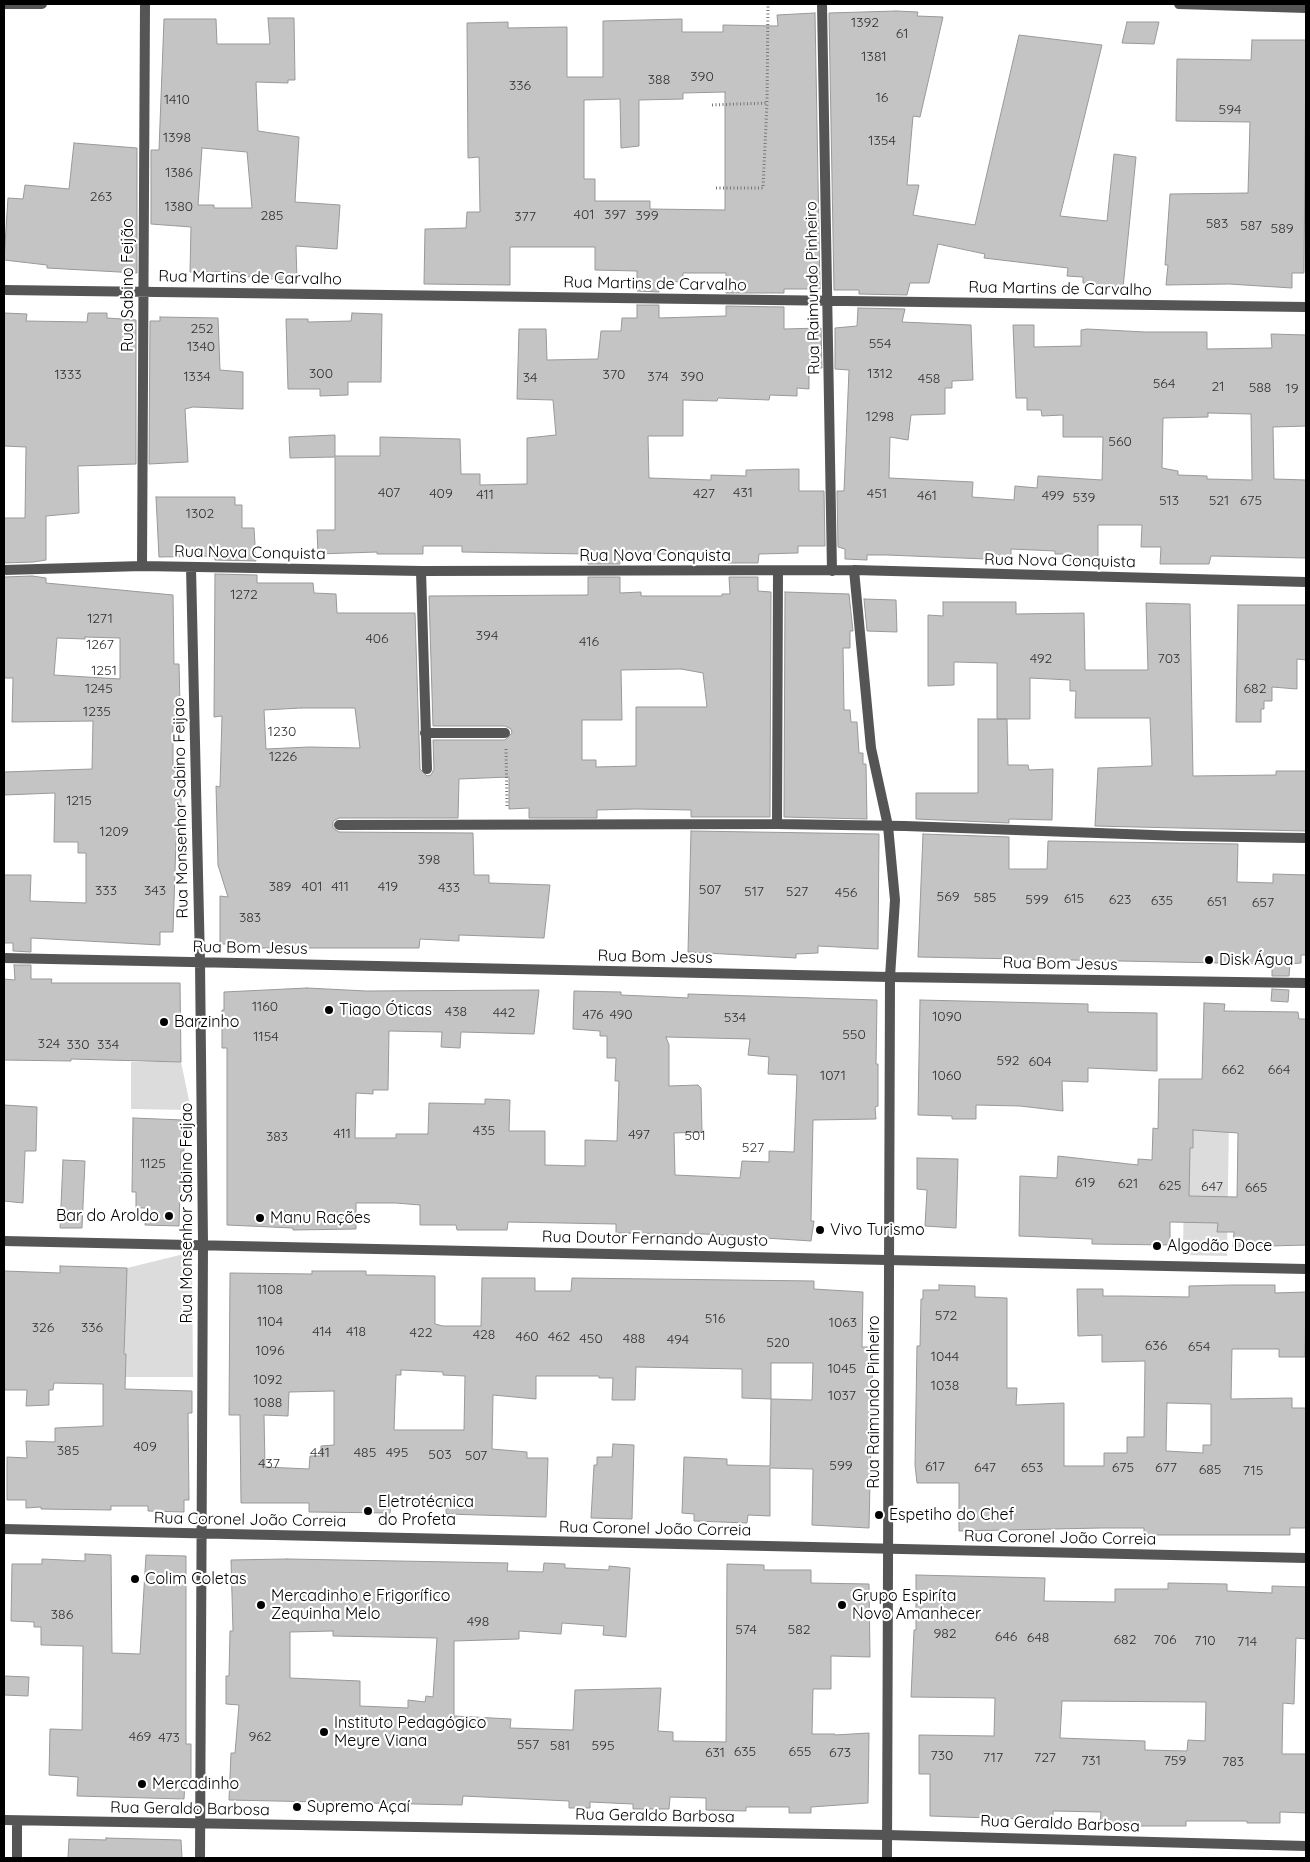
<!DOCTYPE html>
<html>
<head>
<meta charset="utf-8">
<style>
  body { margin:0 }
  #map { position:relative; width:1310px; height:1862px; overflow:hidden; background:#fff; font-family:Quicksand,sans-serif }
  canvas { display:block }
  .frame { position:absolute; inset:0; border:5px solid #000; pointer-events:none }
</style>
</head>
<body>
<div id="map">
<canvas width="1310" height="1862"></canvas>
<div class="frame"></div>
</div>
<script>
const g = document.querySelector('canvas').getContext('2d');
g.lineJoin = 'round';
function paint(path, color) { g.fillStyle = color; g.fill(path, 'evenodd'); }
const toPath = rows => new Path2D(rows.map(r => 'M' + r).join(''));
function stroke(path, color, width, dash) { g.strokeStyle = color; g.lineWidth = width; g.lineCap = dash ? 'butt' : 'round'; g.setLineDash(dash || []); g.stroke(path); }
function write(font, color, halo, rows, align = 'center') {
  g.font = font + ' Quicksand,sans-serif'; g.lineWidth = 4.5; g.setLineDash([]); g.textBaseline = 'middle'; g.strokeStyle = halo; g.fillStyle = color; for (const [text, x, y, turn = 0] of rows) {
    g.save(); g.translate(x, y); g.rotate((+turn || 0) * Math.PI / 180); g.textAlign = isNaN(turn) ? turn : align; if (halo) g.strokeText(text, 0, 0); g.fillText(text, 0, 0); g.restore();
  }
}
paint(toPath([
  [131,1062,181,1062,191,1110,131,1109],
  [1185,1117,1229,1118,1227,1256,1183,1255],
  [184,1254,192,1254,193,1377,126,1377,124,1333,127,1268]
]), '#dcdcdc');
const building = toPath([
  [896,11,918,12,917,16,943,17,920,117,913,116,907,185,919,185,913,215,975,225,1019,35,1102,45,1060,216,1107,221,1114,154,1136,157,1123,288,1083,283,1083,277,1067,276,1068,268,984,258,985,254,938,244,929,283,910,283,907,295,859,294,859,290,834,290,829,13,896,11],
  [815,13,820,289,784,289,784,293,726,293,726,273,683,273,683,282,659,281,659,292,637,291,637,271,595,270,595,247,510,247,510,285,424,284,425,229,466,228,467,212,480,212,479,157,468,158,467,23,508,22,508,28,567,27,567,77,603,77,603,21,682,19,682,32,723,32,723,25,778,26,777,15,815,13],
  [725,92,725,210,650,209,650,201,595,201,595,179,584,179,584,100,620,99,621,148,639,146,639,100,683,99,683,93,725,92],
  [268,18,294,18,295,80,288,80,288,83,256,82,258,131,299,137,295,202,340,205,337,249,296,246,297,281,239,276,239,272,190,272,191,227,151,224,151,150,159,150,164,19,216,19,217,44,270,44,268,18],
  [202,148,247,152,252,208,214,208,214,205,198,205,202,148],
  [1127,22,1159,22,1154,44,1122,43,1127,22],
  [1252,40,1306,40,1304,273,1292,273,1292,288,1229,284,1166,285,1168,265,1165,265,1170,194,1248,193,1250,122,1176,121,1177,59,1251,60,1252,40],
  [74,143,137,148,137,273,47,268,47,265,4,260,8,198,23,199,25,185,69,189,74,143],
  [637,305,659,305,659,318,726,316,726,306,784,307,784,329,821,328,822,368,809,367,809,389,797,388,797,396,770,395,769,400,718,398,717,401,683,400,683,436,648,436,649,478,711,480,711,475,746,476,746,470,799,469,799,491,824,491,825,546,798,546,798,553,759,554,758,563,728,563,728,554,619,554,620,564,588,564,588,554,462,552,462,546,423,546,423,554,377,554,377,552,318,554,317,530,335,530,335,457,290,458,289,437,335,435,335,456,380,456,380,437,460,439,461,474,480,474,480,485,527,484,527,438,556,435,553,400,517,399,519,329,546,329,547,360,598,359,601,331,621,331,622,318,637,318,637,305],
  [858,308,905,309,902,322,971,325,973,380,952,381,952,388,945,388,945,414,911,415,908,440,890,437,889,478,973,482,972,497,1014,500,1015,486,1037,488,1038,476,1102,480,1103,437,1063,437,1063,415,1042,416,1041,410,1027,410,1027,398,1016,398,1013,325,1034,325,1034,347,1081,346,1081,330,1087,329,1145,332,1207,332,1207,349,1272,348,1271,334,1306,335,1306,426,1273,427,1274,479,1306,480,1306,558,1211,556,1209,564,1160,564,1161,547,1141,547,1142,525,1098,525,1098,562,1070,562,1070,554,1055,554,1055,551,1011,549,1011,560,887,555,867,555,867,560,845,559,845,549,838,547,837,491,844,491,849,370,835,369,835,328,857,326,858,308],
  [1208,413,1251,414,1252,480,1207,479,1207,476,1178,475,1178,471,1162,468,1163,418,1208,417,1208,413],
  [4,313,27,314,26,321,87,322,88,313,107,313,107,318,136,320,136,464,78,466,79,513,46,516,46,560,33,562,4,563,4,518,25,518,26,447,4,446,4,313],
  [352,313,382,314,381,382,348,382,348,395,320,396,320,389,288,389,286,319,308,319,308,322,351,321,352,313],
  [160,317,218,318,220,370,243,372,243,409,193,407,185,409,188,462,149,464,150,321,160,321,160,317],
  [156,497,235,497,235,505,242,505,242,528,254,528,256,561,215,560,215,556,159,557,156,497],
  [215,574,257,575,257,583,313,583,314,593,336,594,337,613,415,613,420,769,427,776,431,775,434,769,433,740,505,740,512,733,511,729,505,726,433,726,429,596,588,595,588,577,620,577,620,593,641,592,641,596,722,596,722,594,730,594,729,577,758,577,758,591,771,592,770,817,691,817,691,810,636,809,597,810,597,818,529,818,529,808,509,809,509,777,459,779,458,818,339,818,333,821,333,828,339,832,473,833,474,875,489,875,489,883,550,885,544,938,459,935,459,941,420,939,419,948,244,948,244,944,220,944,220,896,228,897,218,865,216,786,220,787,222,716,214,717,215,574],
  [681,669,703,673,707,707,636,707,636,766,596,767,596,760,582,760,582,720,622,720,621,670,681,669],
  [301,708,355,708,360,748,309,747,266,749,264,710,301,708],
  [32,576,46,578,46,583,173,595,174,664,179,664,180,705,175,705,174,723,173,723,173,771,177,771,176,792,181,792,181,840,176,840,173,932,160,932,160,945,31,938,31,952,13,951,13,943,4,943,4,875,31,875,30,901,86,903,86,853,78,853,78,842,54,842,55,793,4,795,4,772,92,769,93,721,12,722,13,678,4,678,4,577,32,576],
  [85,637,120,638,120,679,54,675,57,638,85,639,85,637],
  [785,592,849,594,853,631,850,631,850,648,843,648,844,710,850,710,851,722,857,722,859,753,863,753,863,764,866,764,867,819,784,817,785,592],
  [864,599,896,600,897,632,867,631,864,599],
  [943,602,1016,602,1016,614,1084,613,1085,670,1148,670,1146,603,1190,604,1193,776,1276,775,1276,771,1306,771,1306,831,1095,826,1098,768,1152,766,1150,718,1075,718,1076,691,1070,691,1070,680,1030,678,1030,719,997,719,997,663,954,662,954,685,928,686,928,615,943,616,943,602],
  [1238,605,1306,605,1306,660,1297,659,1297,689,1272,687,1272,701,1264,701,1264,709,1261,709,1261,722,1236,722,1238,605],
  [978,719,1007,719,1008,765,1028,765,1029,770,1053,769,1052,820,1009,819,1009,823,916,819,916,793,978,793,978,719],
  [691,831,879,834,878,949,818,946,818,953,796,954,796,958,688,952,691,831],
  [923,834,1009,837,1009,869,1047,869,1048,841,1238,844,1237,882,1273,883,1273,874,1306,875,1306,955,1301,955,1301,963,1290,964,1289,976,1272,976,1272,964,918,957,923,834],
  [14,965,31,965,31,979,52,979,51,983,180,983,181,1062,71,1059,71,1061,4,1060,4,979,15,980,14,965],
  [307,988,366,991,539,990,534,1034,461,1032,460,1048,441,1047,442,1032,389,1031,388,1090,373,1090,373,1094,356,1093,355,1138,396,1138,396,1134,428,1134,429,1103,485,1104,485,1099,510,1100,509,1131,545,1131,545,1165,585,1166,585,1140,617,1141,619,1081,615,1081,616,1058,607,1058,607,1036,600,1036,600,1031,573,1029,574,991,621,992,621,995,668,997,688,998,688,994,877,1000,876,1064,878,1064,878,1106,875,1107,876,1119,813,1120,811,1221,814,1221,811,1241,705,1234,616,1233,616,1224,508,1222,507,1230,457,1230,456,1225,420,1225,420,1205,396,1203,356,1203,356,1229,293,1230,293,1228,227,1225,227,1048,222,1048,222,1010,224,1010,224,992,307,988],
  [666,1037,750,1039,748,1055,769,1057,768,1074,797,1075,794,1152,769,1151,769,1162,742,1161,740,1178,675,1175,674,1133,702,1132,701,1088,698,1085,669,1086,669,1045,666,1037],
  [1272,989,1289,990,1288,1002,1271,1001,1272,989],
  [920,1000,1088,1004,1088,1012,1157,1013,1157,1071,1088,1068,1088,1082,1062,1081,1063,1111,1020,1106,976,1105,976,1119,952,1119,952,1116,918,1115,920,1000],
  [1204,1003,1225,1004,1224,1011,1298,1012,1299,1019,1306,1019,1306,1245,1233,1247,1234,1232,1217,1232,1218,1223,1170,1222,1170,1245,1092,1244,1092,1239,1019,1236,1020,1176,1057,1178,1058,1156,1138,1165,1138,1159,1152,1160,1153,1128,1158,1129,1159,1079,1202,1079,1204,1003],
  [1193,1130,1238,1133,1237,1197,1189,1196,1190,1148,1193,1148,1193,1130],
  [4,1105,37,1107,36,1151,25,1151,23,1203,4,1201,4,1105],
  [133,1118,183,1120,184,1151,181,1151,179,1226,145,1225,146,1208,136,1208,136,1192,132,1192,133,1118],
  [917,1158,958,1159,956,1228,925,1226,927,1190,917,1189,917,1158],
  [63,1160,85,1161,82,1228,60,1228,63,1160],
  [60,1266,127,1268,124,1354,126,1354,125,1389,192,1391,192,1413,188,1413,189,1500,184,1500,184,1512,148,1511,148,1506,111,1506,111,1510,41,1509,41,1507,26,1508,26,1500,7,1500,7,1457,27,1458,26,1441,55,1442,55,1428,103,1426,103,1384,54,1383,53,1390,49,1390,49,1405,26,1406,27,1390,4,1390,4,1271,60,1273,60,1266],
  [312,1271,366,1271,366,1275,380,1275,435,1276,435,1324,443,1326,481,1326,482,1278,535,1278,535,1291,571,1291,572,1278,814,1281,814,1289,863,1292,862,1347,873,1347,869,1528,812,1525,813,1469,770,1468,770,1516,748,1515,747,1523,694,1521,694,1514,682,1513,684,1457,727,1459,727,1465,770,1466,771,1399,742,1398,742,1369,636,1367,635,1400,612,1400,613,1378,599,1378,599,1376,536,1376,536,1399,493,1395,492,1449,527,1452,527,1458,548,1458,546,1517,446,1514,446,1504,391,1501,390,1513,309,1512,309,1503,241,1503,240,1415,229,1415,230,1273,312,1274,312,1271],
  [771,1363,813,1363,812,1400,771,1399,771,1363],
  [401,1370,443,1372,443,1375,465,1376,464,1430,394,1430,396,1375,401,1375,401,1370],
  [334,1391,334,1445,321,1446,321,1456,310,1456,309,1469,265,1467,264,1415,288,1416,289,1392,334,1391],
  [939,1285,975,1286,975,1297,1007,1298,1007,1388,1017,1388,1016,1405,1064,1403,1064,1466,1104,1466,1104,1453,1127,1453,1127,1437,1144,1437,1145,1361,1102,1362,1102,1335,1078,1336,1077,1289,1103,1289,1103,1296,1123,1296,1189,1297,1189,1286,1233,1285,1275,1285,1275,1293,1306,1292,1305,1357,1279,1357,1279,1349,1232,1349,1231,1399,1292,1398,1292,1408,1306,1408,1306,1528,1290,1528,1290,1535,1144,1535,1144,1528,1101,1528,959,1531,959,1483,917,1483,915,1465,917,1346,920,1346,921,1299,923,1299,923,1290,939,1290,939,1285],
  [1167,1403,1211,1404,1211,1445,1203,1445,1203,1453,1166,1451,1167,1403],
  [613,1444,634,1445,632,1519,591,1518,594,1465,597,1465,597,1457,612,1457,613,1444],
  [85,1554,111,1555,112,1653,140,1654,146,1555,186,1556,186,1744,191,1744,191,1782,185,1782,184,1799,77,1796,78,1777,49,1775,50,1729,82,1730,83,1646,41,1645,41,1627,34,1627,34,1622,11,1621,12,1564,42,1564,42,1559,85,1561,85,1554],
  [287,1559,508,1563,507,1571,543,1572,544,1563,565,1564,565,1568,609,1570,609,1566,630,1568,626,1637,603,1635,604,1626,562,1623,561,1634,519,1631,519,1639,454,1641,454,1716,511,1719,510,1728,573,1730,575,1690,661,1688,658,1731,673,1732,673,1741,726,1742,727,1564,764,1565,764,1570,811,1570,811,1583,869,1584,870,1657,831,1656,831,1689,813,1689,812,1734,835,1734,835,1735,869,1733,868,1803,811,1807,811,1813,789,1813,789,1807,746,1807,746,1811,706,1810,706,1798,670,1797,669,1809,633,1809,633,1804,590,1802,590,1808,569,1808,569,1801,463,1796,462,1805,229,1800,231,1753,235,1753,239,1705,226,1704,226,1676,229,1676,230,1631,233,1631,231,1560,287,1559],
  [333,1631,333,1636,437,1638,433,1697,426,1696,425,1702,408,1700,408,1708,360,1706,360,1681,290,1678,290,1632,333,1631],
  [916,1575,1045,1578,1044,1601,1115,1602,1115,1589,1168,1589,1168,1583,1227,1584,1227,1591,1272,1593,1272,1586,1306,1587,1306,1639,1296,1638,1294,1704,1283,1703,1282,1754,1306,1754,1306,1813,1280,1812,1280,1823,1247,1823,1247,1821,1186,1821,1186,1826,1131,1826,1131,1823,1100,1822,1101,1812,1053,1811,1053,1820,930,1816,930,1774,919,1774,919,1735,994,1736,995,1698,911,1697,914,1630,916,1630,916,1575],
  [1062,1701,1206,1702,1205,1741,1188,1740,1187,1751,1145,1750,1145,1741,1060,1738,1062,1701],
  [4,1676,29,1677,28,1696,4,1695,4,1676],
  [106,1838,181,1840,182,1858,68,1858,69,1839,106,1840,106,1838]
]);
paint(building, '#c4c4c4');
stroke(building, '#999', 1);
stroke(toPath([
  [712,105,767,103],
  [716,188,763,188,767,103,768,4],
  [506,749,507,808]
]), '#777', 3, [1, 2.5]);
stroke(toPath([
  [421,571,427,769],
  [425,733,505,733],
  [777,824,778,572],
  [339,825,777,824,905,826,1180,836,1306,838]
]), '#555', 10);
stroke(toPath([
  [4,4,42,4],
  [822,4,832,571],
  [1179,4,1306,8],
  [4,290,1306,307],
  [142,566,145,4],
  [191,567,200,962,203,1244,200,1858],
  [4,570,142,566,421,571,854,570,1306,582],
  [854,570,871,748,888,826,895,900,890,977],
  [4,958,890,977,1306,983],
  [4,1241,1306,1269],
  [4,1529,1306,1558],
  [4,1820,887,1835,1306,1846],
  [17,1858,17,1821]
]), '#555', 10);
stroke(toPath([
  [887,1858,890,977]
]), '#555', 10);
for (const [x, y, r, color] of [
  [1209,960,5,"#000"],
  [329,1010,5,"#000"],
  [164,1022,5,"#000"],
  [169,1216,5,"#000"],
  [260,1218,5,"#000"],
  [820,1230,5,"#000"],
  [1157,1246,5,"#000"],
  [368,1511,5,"#000"],
  [879,1515,5,"#000"],
  [135,1579,5,"#000"],
  [261,1605,5,"#000"],
  [842,1605,5,"#000"],
  [324,1732,5,"#000"],
  [142,1784,5,"#000"],
  [297,1807,5,"#000"]
]) { const dot = new Path2D(); dot.arc(x, y, r, 0, 2 * Math.PI); g.fillStyle = color; g.fill(dot); stroke(dot, '#fff', 2); }
write('14px', '#313131', null, [
  ["1392",865,23],
  ["61",902,34],
  ["1381",874,57],
  ["390",702,77],
  ["388",659,80],
  ["336",520,86],
  ["16",882,98],
  ["1410",177,100],
  ["594",1230,110],
  ["1398",177,138],
  ["1354",882,141],
  ["1386",179,173],
  ["263",101,197],
  ["1380",179,207],
  ["401",584,215],
  ["397",615,215],
  ["285",272,216],
  ["399",647,216],
  ["377",525,217],
  ["583",1217,224],
  ["587",1251,226],
  ["589",1282,229],
  ["252",202,329],
  ["554",880,344],
  ["1340",201,347],
  ["300",321,374],
  ["1312",880,374],
  ["1333",68,375],
  ["370",614,375],
  ["1334",197,377],
  ["374",658,377],
  ["390",692,377],
  ["34",530,378],
  ["458",929,379],
  ["564",1164,384],
  ["21",1218,387],
  ["588",1260,388],
  ["19",1292,389],
  ["1298",880,417],
  ["560",1120,442],
  ["407",389,493],
  ["431",743,493],
  ["409",441,494],
  ["427",704,494],
  ["451",877,494],
  ["411",485,495],
  ["461",927,496],
  ["499",1053,496],
  ["539",1084,498],
  ["513",1169,501],
  ["521",1219,501],
  ["675",1251,501],
  ["1302",200,514],
  ["1272",244,595],
  ["1271",100,619],
  ["394",487,636],
  ["406",377,639],
  ["416",589,642],
  ["1267",100,645],
  ["492",1041,659],
  ["703",1169,659],
  ["1251",104,671],
  ["1245",99,689],
  ["682",1255,689],
  ["1235",97,712],
  ["1230",282,732],
  ["1226",283,757],
  ["1215",79,801],
  ["1209",114,832],
  ["398",429,860],
  ["389",280,887],
  ["401",312,887],
  ["411",340,887],
  ["419",388,887],
  ["433",449,888],
  ["507",710,890],
  ["333",106,891],
  ["343",155,891],
  ["517",754,892],
  ["527",797,892],
  ["456",846,893],
  ["569",948,897],
  ["585",985,898],
  ["615",1074,899],
  ["599",1037,900],
  ["623",1120,900],
  ["635",1162,901],
  ["651",1217,902],
  ["657",1263,903],
  ["383",250,918],
  ["1160",265,1007],
  ["438",456,1012],
  ["442",504,1013],
  ["476",593,1015],
  ["490",621,1015],
  ["1090",947,1017],
  ["534",735,1018],
  ["550",854,1035],
  ["1154",266,1037],
  ["324",49,1044],
  ["330",78,1045],
  ["334",108,1045],
  ["592",1008,1061],
  ["604",1040,1062],
  ["662",1233,1070],
  ["664",1279,1070],
  ["1071",833,1076],
  ["1060",947,1076],
  ["435",484,1131],
  ["411",342,1134],
  ["497",639,1135],
  ["501",695,1136],
  ["383",277,1137],
  ["527",753,1148],
  ["1125",153,1164],
  ["619",1085,1183],
  ["621",1128,1184],
  ["625",1170,1186],
  ["647",1212,1187],
  ["665",1256,1188],
  ["1108",270,1290],
  ["572",946,1316],
  ["516",715,1319],
  ["1104",270,1322],
  ["1063",843,1323],
  ["326",43,1328],
  ["336",92,1328],
  ["414",322,1332],
  ["418",356,1332],
  ["422",421,1333],
  ["428",484,1335],
  ["460",527,1337],
  ["462",559,1337],
  ["450",591,1339],
  ["488",634,1339],
  ["494",678,1340],
  ["520",778,1343],
  ["636",1156,1346],
  ["654",1199,1347],
  ["1096",270,1351],
  ["1044",945,1357],
  ["1045",842,1369],
  ["1092",268,1380],
  ["1038",945,1386],
  ["1037",842,1396],
  ["1088",268,1403],
  ["409",145,1447],
  ["385",68,1451],
  ["441",320,1453],
  ["485",365,1453],
  ["495",397,1453],
  ["503",440,1455],
  ["507",476,1456],
  ["437",269,1464],
  ["599",841,1466],
  ["617",935,1467],
  ["647",985,1468],
  ["653",1032,1468],
  ["675",1123,1468],
  ["677",1166,1468],
  ["685",1210,1470],
  ["715",1253,1471],
  ["386",62,1615],
  ["498",478,1622],
  ["574",746,1630],
  ["582",799,1630],
  ["982",945,1634],
  ["646",1006,1637],
  ["648",1038,1638],
  ["682",1125,1640],
  ["706",1165,1640],
  ["710",1205,1641],
  ["714",1247,1642],
  ["469",140,1737],
  ["962",260,1737],
  ["473",169,1738],
  ["557",528,1745],
  ["581",560,1746],
  ["595",603,1746],
  ["635",745,1752],
  ["655",800,1752],
  ["631",715,1753],
  ["673",840,1753],
  ["730",942,1756],
  ["717",993,1758],
  ["727",1045,1758],
  ["731",1091,1761],
  ["759",1175,1761],
  ["783",1233,1762]
]);
write('16px', '#000', '#fff', [
  ["Rua Martins de Carvalho",250,278,1],
  ["Rua Martins de Carvalho",655,284,1],
  ["Rua Sabino Feijão",128,285,-90],
  ["Rua Raimundo Pinheiro",813,288,-91],
  ["Rua Martins de Carvalho",1060,289,1],
  ["Rua Nova Conquista",250,553,1],
  ["Rua Nova Conquista",655,556],
  ["Rua Nova Conquista",1060,561,1],
  ["Rua Monsenhor Sabino Feijao",181,808,-91],
  ["Rua Bom Jesus",250,948,1],
  ["Rua Bom Jesus",655,957,1],
  ["Rua Bom Jesus",1060,964,1],
  ["Rua Monsenhor Sabino Feijao",187,1213,-90],
  ["Rua Doutor Fernando Augusto",655,1239,1],
  ["Rua Raimundo Pinheiro",874,1402,-90],
  ["Rua Coronel João Correia",250,1520,1],
  ["Rua Coronel João Correia",655,1529,1],
  ["Rua Coronel João Correia",1060,1538,1],
  ["Rua Geraldo Barbosa",190,1809,1],
  ["Rua Geraldo Barbosa",655,1816,1],
  ["Rua Geraldo Barbosa",1060,1824,2]
]);
write('16px', '#000', '#fff', [
  ["Disk Água",1219,960],
  ["Tiago Óticas",339,1010],
  ["Barzinho",174,1022],
  ["Bar do Aroldo",159,1216,"right"],
  ["Manu Rações",270,1218],
  ["Vivo Turismo",830,1230],
  ["Algodão Doce",1167,1246],
  ["Eletrotécnica",378,1502],
  ["do Profeta",378,1520],
  ["Espetiho do Chef",889,1515],
  ["Colim Coletas",145,1579],
  ["Mercadinho e Frigorífico",271,1596],
  ["Zequinha Melo",271,1614],
  ["Grupo Espiríta",852,1596],
  ["Novo Amanhecer",852,1614],
  ["Instituto Pedagógico",334,1723],
  ["Meyre Viana",334,1741],
  ["Mercadinho",152,1784],
  ["Supremo Açaí",307,1807]
], 'left');
</script>
</body>
</html>
